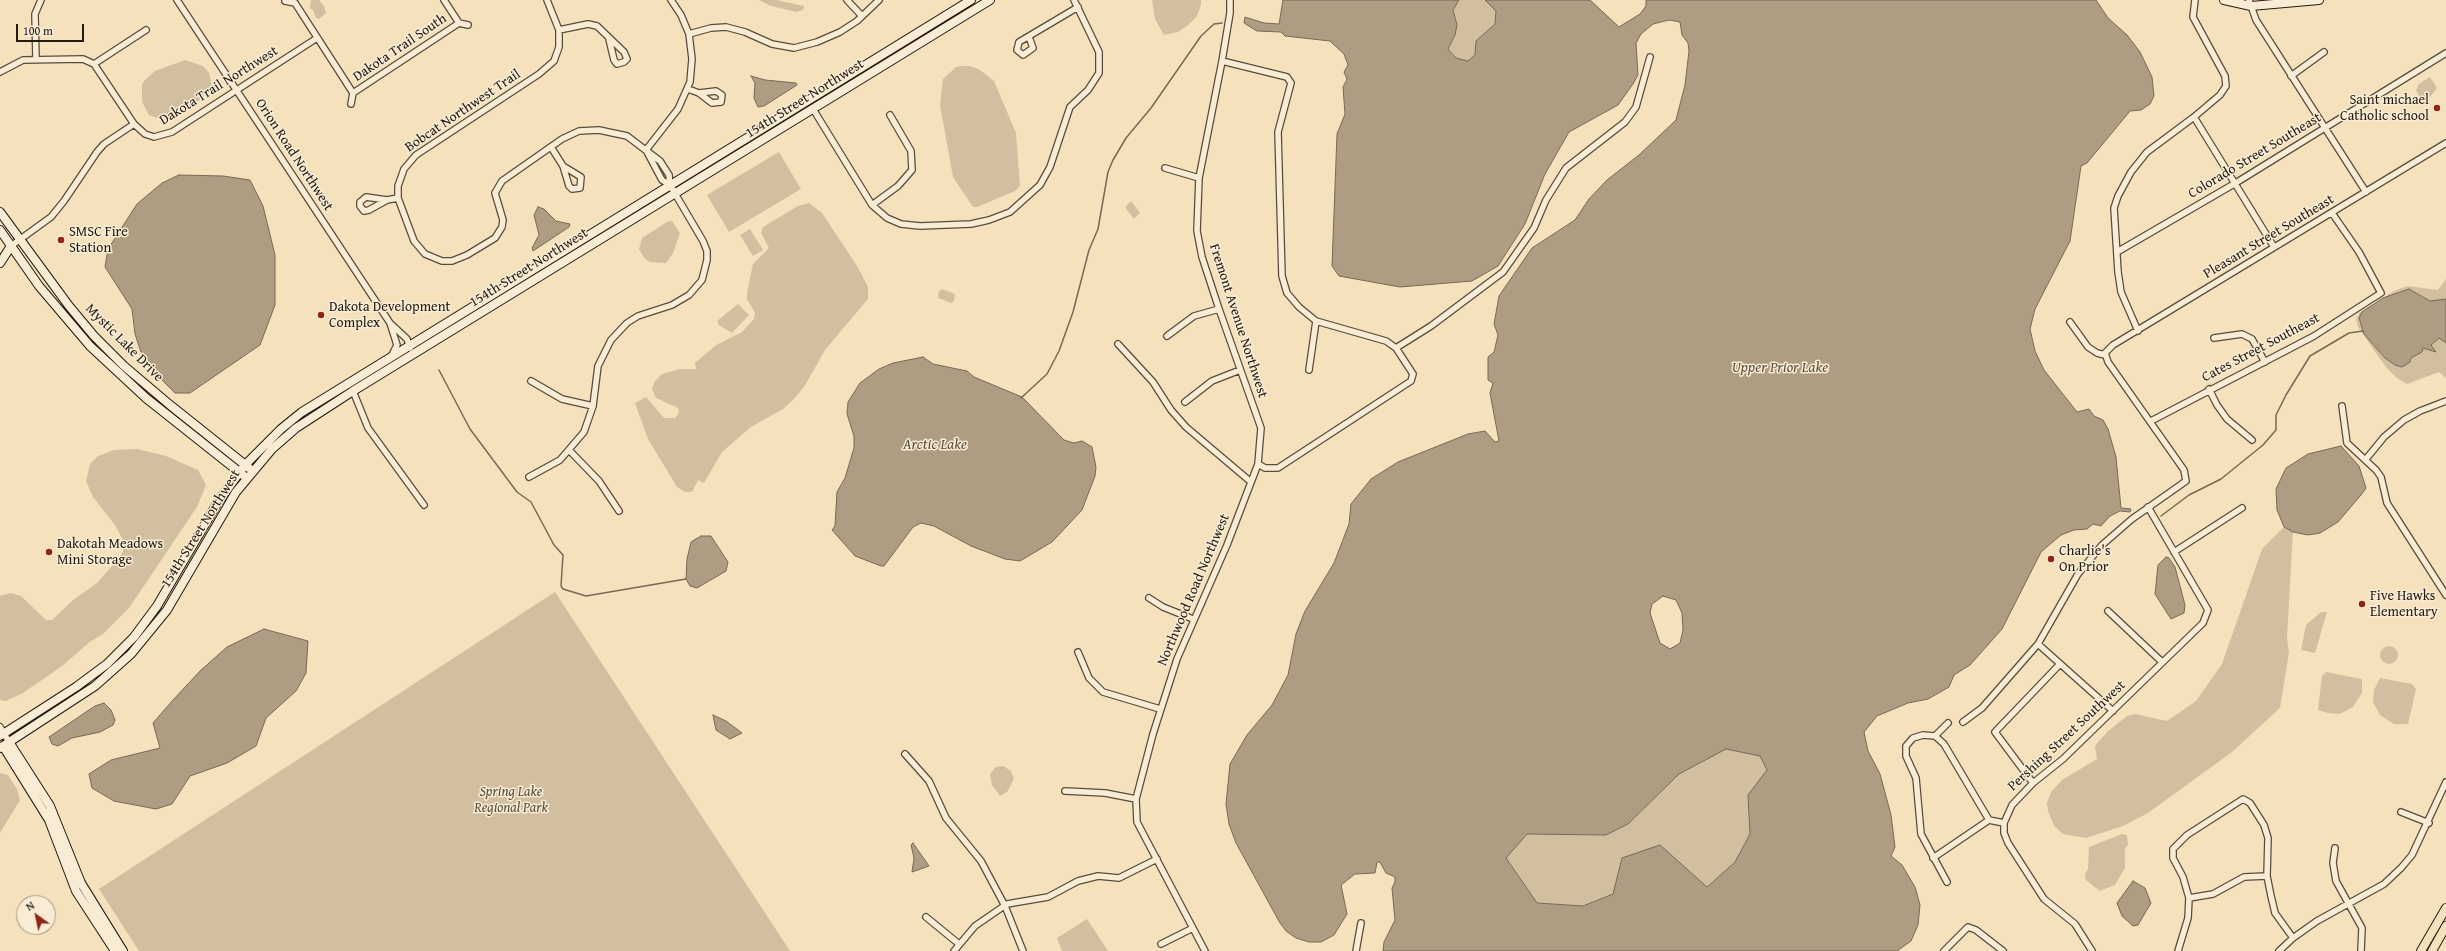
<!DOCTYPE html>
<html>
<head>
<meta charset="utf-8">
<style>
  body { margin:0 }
  #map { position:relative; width:2446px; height:951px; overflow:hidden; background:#f6e1bd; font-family:"Gentium Book Plus",serif }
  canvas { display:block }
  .north { position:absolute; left:16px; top:895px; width:40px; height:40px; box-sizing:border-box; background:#f9ecd4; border:1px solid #a39886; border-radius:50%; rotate:327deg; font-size:11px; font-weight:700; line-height:16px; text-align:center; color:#221a11 }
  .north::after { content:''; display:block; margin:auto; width:14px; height:18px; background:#8f2418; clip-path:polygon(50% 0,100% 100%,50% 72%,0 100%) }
  .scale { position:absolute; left:16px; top:24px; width:68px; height:18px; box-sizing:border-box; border:2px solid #221a11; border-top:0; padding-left:5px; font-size:12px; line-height:14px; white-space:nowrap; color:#221a11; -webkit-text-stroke:3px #f9ecd4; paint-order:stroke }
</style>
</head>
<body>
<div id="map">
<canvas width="2446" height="951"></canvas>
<div class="north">N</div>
<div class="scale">100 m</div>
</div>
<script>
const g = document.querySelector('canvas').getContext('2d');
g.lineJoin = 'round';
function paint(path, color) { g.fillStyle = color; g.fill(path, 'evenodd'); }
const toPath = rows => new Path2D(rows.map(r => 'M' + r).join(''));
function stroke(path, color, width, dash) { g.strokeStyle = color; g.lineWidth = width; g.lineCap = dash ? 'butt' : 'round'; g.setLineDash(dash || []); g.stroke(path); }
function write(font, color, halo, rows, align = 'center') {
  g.font = font + ' "Gentium Book Plus",serif'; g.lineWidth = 3; g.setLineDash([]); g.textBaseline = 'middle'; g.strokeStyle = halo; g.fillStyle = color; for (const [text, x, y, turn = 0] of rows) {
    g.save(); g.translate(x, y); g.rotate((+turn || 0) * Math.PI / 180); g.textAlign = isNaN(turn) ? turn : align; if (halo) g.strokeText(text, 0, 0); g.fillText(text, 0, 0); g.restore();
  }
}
paint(toPath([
  [311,0,319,0,324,6,326,13,319,19,316,18,313,10,310,8],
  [759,0,776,0,804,6,803,10,797,12,771,6],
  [1152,0,1201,0,1201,5,1197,16,1188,25,1178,32,1164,35,1155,19],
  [1459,0,1485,0,1496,11,1495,24,1476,41,1475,55,1468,61,1456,58,1448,49,1455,35,1457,25,1453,10],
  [185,60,203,66,209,73,212,87,191,109,160,119,149,115,142,102,142,85,144,81,155,71],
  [961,66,970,66,980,70,994,81,1016,133,1020,186,1015,191,977,207,973,207,953,177,940,105,943,79,956,67],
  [2430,77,2437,88,2426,102,2421,100,2416,90,2419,84],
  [779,152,801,189,729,232,707,195],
  [1131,201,1140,213,1134,219,1125,207],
  [809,203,822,213,857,266,868,287,868,299,825,350,804,387,792,401,783,409,751,427,722,452,704,483,698,480,692,492,685,492,677,487,648,439,635,403,646,397,664,418,675,418,679,413,678,408,656,398,652,389,655,381,662,374,680,369,696,369,695,363,716,345,742,332,754,319,755,313,747,299,747,293,753,264,769,248,761,233,763,227,798,206],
  [672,221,680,233,673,253,666,263,650,262,645,259,639,249,642,238,667,222],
  [750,229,763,250,753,256,740,235],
  [2446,279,2446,299,2430,301,2409,289,2395,293,2364,334,2385,358,2395,365,2402,367,2423,348,2436,351,2431,345,2439,338,2446,343,2446,378,2439,372,2407,384,2397,378,2385,366,2358,327,2356,320,2359,313,2394,291,2408,286,2438,290],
  [942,289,955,294,954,301,951,303,938,298,939,291],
  [738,304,749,315,732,333,719,325,717,321],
  [137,449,166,456,198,470,206,485,197,507,129,608,103,634,91,641,62,666,23,693,6,701,0,700,0,596,10,593,21,596,46,620,52,620,73,600,97,583,112,566,123,552,123,540,115,525,93,497,86,481,90,464,98,456,114,450],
  [2284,527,2293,532,2287,638,2289,652,2280,708,2232,752,2148,813,2123,826,2086,838,2063,834,2054,826,2048,811,2047,803,2051,792,2062,780,2097,759,2095,746,2108,731,2127,716,2135,714,2167,721,2196,701,2222,664,2262,549],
  [555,592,790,951,139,951,99,889],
  [2321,612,2327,612,2315,653,2301,650,2306,625],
  '2380 655a9 9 0 1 1 18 0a9 9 0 1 1-18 0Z',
  [2326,672,2362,679,2362,693,2353,707,2340,714,2328,713,2318,710,2322,676],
  [2380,678,2412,684,2416,689,2408,724,2394,724,2380,715,2373,702,2374,690],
  [1726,749,1760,756,1768,770,1748,795,1750,834,1735,862,1706,887,1622,858,1614,893,1583,906,1537,903,1506,858,1526,834,1606,835,1628,824,1679,774],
  [1003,766,1011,771,1014,779,1007,792,1000,796,992,785,990,774,996,767],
  [0,773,8,775,17,789,20,800,0,833],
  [2122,834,2127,835,2128,845,2125,848,2125,868,2115,885,2100,891,2086,880,2085,874,2088,869,2089,847],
  [1087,919,1108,951,1062,951,1057,938]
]), '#d2bfa0');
const water = toPath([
  [1283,0,1459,0,1453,10,1457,25,1455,35,1448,49,1456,58,1468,61,1475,55,1476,41,1495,24,1496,11,1485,0,1590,0,1619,27,1640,14,1646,6,1646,0,2096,0,2108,18,2127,35,2140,52,2152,77,2154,96,2150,104,2141,110,2130,111,2087,163,2081,166,2070,241,2035,309,2030,329,2035,351,2044,370,2077,412,2089,409,2094,416,2103,420,2108,429,2116,457,2121,508,2131,509,2130,512,2120,511,2110,516,2101,526,2093,524,2087,529,2074,530,2061,535,2041,552,2002,629,1970,665,1954,675,1949,687,1928,699,1908,703,1877,716,1864,732,1868,751,1880,774,1891,815,1895,847,1891,856,1902,865,1915,887,1920,905,1918,925,1911,941,1897,951,1383,951,1384,942,1395,920,1392,888,1395,882,1395,877,1386,873,1380,862,1377,862,1375,873,1355,874,1341,885,1347,914,1334,935,1321,942,1309,942,1296,938,1286,931,1280,923,1236,843,1229,824,1226,804,1230,764,1247,735,1272,705,1288,675,1296,634,1305,611,1334,563,1349,524,1351,504,1371,479,1398,462,1468,434,1485,431,1495,442,1499,441,1490,393,1493,383,1488,380,1488,357,1494,352,1498,335,1494,324,1499,296,1532,248,1575,220,1589,199,1607,180,1639,155,1676,120,1685,85,1689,51,1688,43,1682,35,1680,22,1669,20,1653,24,1641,34,1636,43,1638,75,1633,84,1618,105,1569,132,1545,174,1525,224,1498,266,1472,281,1400,287,1339,276,1332,266,1337,134,1345,114,1343,87,1347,79,1344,72,1348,65,1344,54,1330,41,1285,36,1281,32,1257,31,1244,23,1245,17,1264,23,1279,24,1283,0],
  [1663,596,1676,600,1682,613,1683,630,1680,643,1670,649,1660,643,1650,613,1652,604,1663,596],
  [1726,749,1760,756,1767,770,1748,795,1750,834,1735,862,1707,887,1660,845,1622,858,1613,894,1583,906,1537,903,1506,858,1527,834,1606,835,1628,824,1679,774,1726,749],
  [751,76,765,80,796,83,797,85,764,106,758,107,754,98,755,83,751,76],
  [179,175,223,176,250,180,263,206,275,255,275,305,260,345,190,393,175,393,159,377,141,352,135,334,132,309,105,267,108,249,137,204,162,183,179,175],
  [538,207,544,209,556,221,570,224,569,227,533,251,532,248,539,235,534,215,538,207],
  [2409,289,2430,301,2446,299,2446,343,2439,338,2431,345,2436,352,2423,348,2422,352,2411,358,2410,362,2402,367,2395,365,2385,358,2364,334,2359,318,2362,312,2383,298,2409,289],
  [923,357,933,364,967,371,974,377,1022,397,1064,440,1074,443,1082,441,1092,447,1096,467,1095,476,1082,510,1052,542,1020,561,1005,559,971,546,934,526,921,523,913,527,884,566,881,566,855,556,832,530,835,526,837,492,845,478,854,448,854,436,847,414,848,402,860,383,879,369,893,363,923,357],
  [2341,446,2359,466,2366,488,2361,495,2338,522,2320,533,2308,535,2293,532,2284,527,2277,510,2276,489,2286,468,2308,454,2341,446],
  [701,536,711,536,728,562,726,571,697,588,690,586,686,579,687,559,691,542,701,536],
  [2166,557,2169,558,2175,567,2185,605,2184,613,2171,619,2155,594,2158,565,2166,557],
  [264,629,308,641,306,673,296,691,266,718,256,746,227,763,190,776,172,804,156,809,114,801,92,788,89,774,111,760,160,748,153,723,173,700,200,671,227,647,264,629],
  [104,703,111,710,115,720,113,725,100,732,72,738,58,746,52,744,49,737,95,706,104,703],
  [713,715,726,721,742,733,730,739,716,730,713,715],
  [913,843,929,866,912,872,914,858,911,845,913,843],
  [2133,881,2145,888,2151,903,2138,925,2133,926,2122,916,2117,903,2133,881]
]);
paint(water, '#ae9d83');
stroke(water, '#766955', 1);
stroke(toPath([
  [439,370,470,429,517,492,531,502,554,545,563,555,561,586,563,589,586,596,686,579],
  [1021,398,1047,374,1059,351,1073,312,1089,250,1098,229,1108,172,1113,160,1126,138,1151,108,1201,36,1214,24,1222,23],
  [2161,516,2189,495,2221,479,2263,445,2276,430,2276,415,2286,395,2310,356,2349,333,2363,331]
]), '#766955', 1.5);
const street = toPath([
  [177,0,390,323,397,345,392,355],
  [444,0,459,23,468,25],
  [847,0,862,16],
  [2249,0,2256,20,2366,192],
  [285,1,295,3],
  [295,3,353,93],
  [559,30,588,24,597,26,624,52,627,59,624,62,617,64,614,60,609,39],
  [689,34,711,28,726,27,745,32,772,44,794,48,817,42,840,32,857,21,879,0],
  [1029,37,1033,48,1023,55,1017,50,1019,42,1078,7],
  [36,59,35,14,41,0],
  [1222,61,1287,77,1291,83,1278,132,1282,276,1287,293,1299,307,1316,321,1386,341,1396,348,1413,374,1411,381,1278,468,1265,468,1258,464],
  [94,64,146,30],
  [0,72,23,60,83,59,94,64,134,124,145,134,154,137,172,132,317,38],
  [2291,76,2324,52],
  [688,89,699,93,712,103,721,102,722,95,716,91,699,93],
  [353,93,459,23],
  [351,104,353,93],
  [813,109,872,205,887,218,901,224,920,226,971,224,989,220,1010,212,1040,185,1050,167,1070,107,1088,90,1099,73,1099,52,1074,0],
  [2194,117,2274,247],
  [551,147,563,166,569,186,572,189,580,188,581,177,563,166],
  [646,150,678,109,690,82,692,59,689,34,681,15,671,0],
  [646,150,662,180,670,185],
  [1165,168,1199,178],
  [387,200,366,197,360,202,360,206,364,211,369,210,387,200,398,198],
  [872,205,898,186,912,170,911,151,890,115],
  [11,246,51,217,64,201,97,152,104,144,134,124],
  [2117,252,2234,184,2446,53],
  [2070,322,2088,347,2097,353,2105,355],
  [392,325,407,339,410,348],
  [2138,331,2121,292,2118,272,2114,208,2118,196,2131,172,2147,152,2194,117,2220,95,2226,86,2225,76,2193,17,2195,0],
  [1167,336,1194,316,1219,309],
  [2214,338,2242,334,2252,339,2265,362],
  [1118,344,1153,382,1171,410,1186,427,1251,482],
  [1396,348,1431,326,1503,272,1534,228,1546,200,1566,168,1625,122,1636,107,1650,57],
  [1309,370,1316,321],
  [531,381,562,399,593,406],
  [2209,389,2217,405,2227,419,2252,440],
  [353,391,368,428,424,505],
  [1185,402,1212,381,1240,370],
  [2342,406,2347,443,2376,470,2381,477,2387,503,2446,595],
  [2151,421,2314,336,2381,293,2359,252,2332,213],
  [570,451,599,481,619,511],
  [2366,459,2384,437,2404,420,2420,411,2446,401],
  [529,477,560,460,584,432,593,406,598,366,611,340,627,323,638,316,672,305,689,295,702,280,707,260,707,251,703,241,670,185,669,175,660,161,627,136,599,130,579,131,562,139,502,181,495,193,503,220,502,227,495,238,467,255,452,261,442,261,425,254,414,241,398,198,398,186,404,169,416,155,539,74,554,61,559,47,559,30,547,0],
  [2174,552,2242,508],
  [1149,598,1163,607,1193,619],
  [2108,611,2162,662],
  [2038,644,2113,711],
  [1078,652,1089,678,1103,692,1160,709],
  [1963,722,1982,708,2038,644,2078,574,2102,545,2132,519,2186,481,2184,470,2108,362,2105,353,2113,345,2446,143],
  [0,727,9,742],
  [1935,736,1948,723],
  [905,754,929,781,946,818,981,861,1005,906,1023,951],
  [2033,783,1995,732,2060,664],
  [1065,791,1105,793,1136,799],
  [2401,812,2429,823],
  [2004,823,2004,833,2008,843,2044,899,2075,924,2092,951],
  [2335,848,2333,863,2336,881,2362,928,2361,951],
  [1933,858,1989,820,2004,823,2012,805,2033,783,2063,759,2203,623,2208,610,2148,507],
  [1947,882,1921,834,1916,778,1906,756,1906,746,1913,738,1923,735,1935,736,1944,744,1989,820],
  [2189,898,2213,894,2244,877,2267,876],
  [926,917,959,944],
  [1161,944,1193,928],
  [954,951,975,926,1007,904,1048,897,1078,881,1098,876,1119,878,1157,859],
  [1205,951,1137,822,1136,799,1153,734,1177,659,1227,545,1258,464,1261,428,1219,309,1202,257,1197,231,1199,178,1222,61,1230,13,1230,0],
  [1356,951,1361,923],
  [1944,951,1968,927,1976,930,2003,951],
  [2178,951,2188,918,2189,898,2183,877,2173,858,2173,849,2187,835,2243,799,2250,803,2264,825,2268,838,2267,876,2271,896,2275,913,2293,938],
  [2279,951,2293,938,2317,921,2384,884,2401,868,2412,855,2446,782]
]);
const secondary = toPath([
  [2224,0,2251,6,2319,0],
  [0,212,69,306,94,336,124,366,170,405,249,468],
  [0,230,39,286,90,346,146,398,243,475],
  [0,263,11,246],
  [0,736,76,687,107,664,134,637,157,606,218,502,245,465,281,429,302,412,971,0],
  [9,742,50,806,81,883,123,951],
  [3,746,49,820,76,891,115,951],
  [0,748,95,686,131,654,167,610,236,492,272,449,296,428,353,391,990,0]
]);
const primary = toPath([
  [2421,951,2446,908],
  [2432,951,2446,926]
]);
stroke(street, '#574c3c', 8);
stroke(secondary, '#221a11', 10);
stroke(primary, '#221a11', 10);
stroke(street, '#f9ecd4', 5.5);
stroke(secondary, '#f9ecd4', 8);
stroke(primary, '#f6e1bd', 8);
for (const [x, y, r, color] of [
  [2437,108,4,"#8f2418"],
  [61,240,4,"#8f2418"],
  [321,315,4,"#8f2418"],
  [49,552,4,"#8f2418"],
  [2051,559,4,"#8f2418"],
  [2362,604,4,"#8f2418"]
]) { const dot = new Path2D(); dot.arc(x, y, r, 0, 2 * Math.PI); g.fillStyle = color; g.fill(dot); stroke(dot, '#f9ecd4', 1.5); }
write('14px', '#221a11', '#f9ecd4', [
  ["Dakota Trail South",400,48,-34],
  ["Dakota Trail Northwest",219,86,-32],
  ["154th Street Northwest",805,99,-32],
  ["Bobcat Northwest Trail",463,111,-34],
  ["Orion Road Northwest",294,155,57],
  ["Colorado Street Southeast",2255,156,-31],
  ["Pleasant Street Southeast",2269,237,-31],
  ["154th Street Northwest",529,268,-32],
  ["Fremont Avenue Northwest",1238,321,72],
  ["Mystic Lake Drive",124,343,45],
  ["Cates Street Southeast",2261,348,-28],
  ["154th Street Northwest",201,529,-58],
  ["Northwood Road Northwest",1194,590,-67],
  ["Pershing Street Southwest",2067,736,-43]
]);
write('14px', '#221a11', '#f9ecd4', [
  ["Saint michael",2429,100,"right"],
  ["Catholic school",2429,116,"right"],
  ["SMSC Fire",69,232],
  ["Station",69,248],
  ["Dakota Development",329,307],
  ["Complex",329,323],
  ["Dakotah Meadows",57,544],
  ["Mini Storage",57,560],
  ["Charlie's",2059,551],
  ["On Prior",2059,567],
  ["Five Hawks",2370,596],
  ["Elementary",2370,612]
], 'left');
write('italic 14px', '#574c3c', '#f9ecd4', [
  ["Spring Lake",511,792],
  ["Regional Park",511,808]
]);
write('italic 15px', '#5a4e3f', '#f9ecd4', [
  ["Upper Prior Lake",1780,368],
  ["Arctic Lake",935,445]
]);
</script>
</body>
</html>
